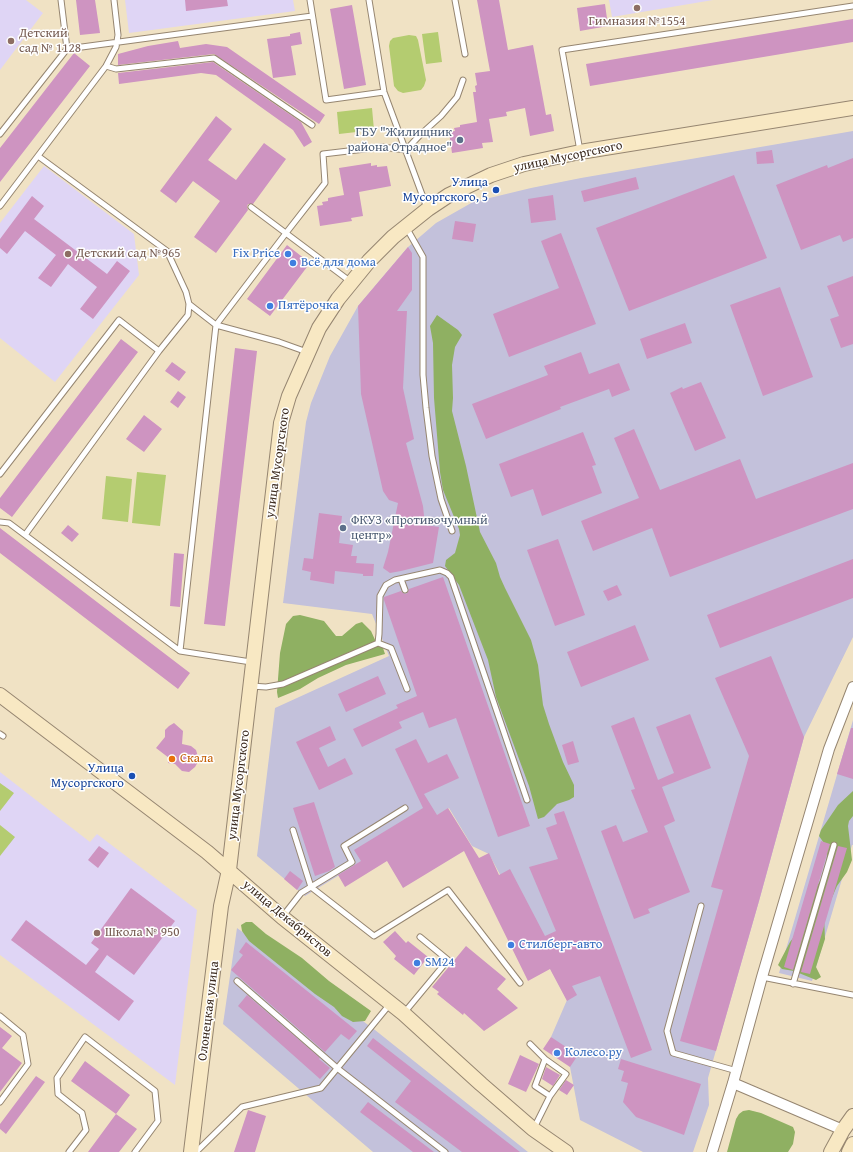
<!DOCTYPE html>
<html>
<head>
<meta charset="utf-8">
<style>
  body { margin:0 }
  canvas { display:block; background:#f0e2c4 }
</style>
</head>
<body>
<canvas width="853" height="1152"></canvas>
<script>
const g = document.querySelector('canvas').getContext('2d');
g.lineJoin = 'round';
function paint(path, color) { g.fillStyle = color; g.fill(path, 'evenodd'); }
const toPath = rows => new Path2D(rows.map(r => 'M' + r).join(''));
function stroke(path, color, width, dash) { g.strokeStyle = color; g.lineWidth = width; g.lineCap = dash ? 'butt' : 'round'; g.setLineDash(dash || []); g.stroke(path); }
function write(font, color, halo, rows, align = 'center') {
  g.font = font + ' "Gentium Book Plus",serif'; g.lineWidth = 3; g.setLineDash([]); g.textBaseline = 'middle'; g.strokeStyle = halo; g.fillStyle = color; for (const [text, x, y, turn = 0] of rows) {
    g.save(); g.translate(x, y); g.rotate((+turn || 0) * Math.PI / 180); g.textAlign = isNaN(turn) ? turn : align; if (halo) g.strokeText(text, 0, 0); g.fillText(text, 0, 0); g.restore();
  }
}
paint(toPath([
  [0,0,26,0,43,13,0,70],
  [125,0,293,0,295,11,129,33],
  [609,0,713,0,612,17],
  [44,166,134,234,139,275,55,382,0,338,0,223],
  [0,772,90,842,97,834,197,910,175,1085,0,955]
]), '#dfd5f5');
paint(toPath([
  [853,131,853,637,804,737,759,901,708,1078,709,1105,693,1152,643,1152,580,1120,570,1067,551,1037,567,1000,489,854,472,846,449,808,305,896,257,856,275,708,389,656,372,614,283,603,306,422,311,403,330,356,358,306,408,247,436,223,473,202,531,188,581,178],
  [853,720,853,845,852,845,812,981,779,973],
  [237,928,375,1030,528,1152,373,1152,223,1024]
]), '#c3c1db');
paint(toPath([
  [438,32,442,62,426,64,422,34],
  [409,35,416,36,418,40,426,80,424,86,421,90,403,93,398,91,394,86,389,46,390,41,393,38],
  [372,108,374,130,339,134,337,112],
  [137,472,166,475,160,526,132,523],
  [106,476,132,479,128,522,102,519],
  [0,783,14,793,0,811],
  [0,825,15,837,0,856]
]), '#b4cc70');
paint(toPath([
  [437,315,458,330,462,335,455,347,452,365,453,398,452,411,466,466,480,532,496,563,500,577,505,588,531,640,538,665,543,705,549,724,563,762,574,785,574,797,569,800,557,804,544,817,538,819,529,786,496,697,488,660,459,585,445,566,446,560,455,553,460,535,459,529,443,490,440,472,434,398,433,343,430,326],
  [300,615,324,621,336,636,342,636,356,624,362,622,371,631,376,642,383,648,385,654,346,665,318,678,300,689,278,698,277,692,280,653,286,624,293,616],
  [853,791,853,816,849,821,848,826,852,860,847,872,837,886,824,916,825,939,816,967,821,977,816,980,794,971,782,969,778,965,790,942,803,925,817,886,826,871,827,852,826,846,819,836,821,830,838,805],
  [246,922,252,922,266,934,302,958,329,981,371,1011,365,1021,353,1022,342,1016,334,1007,315,994,249,941,242,931,241,925],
  [749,1110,761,1113,793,1127,795,1132,793,1144,788,1152,727,1152,736,1119,739,1114,743,1111]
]), '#8fb062');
paint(toPath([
  [76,0,95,0,100,33,80,35],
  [185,0,227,0,228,6,186,11],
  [477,0,499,0,508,50,533,45,546,115,551,114,554,131,530,136,525,108,506,112,507,116,489,119,493,142,482,143,483,148,452,153,449,132,455,131,454,128,460,127,460,125,477,122,473,92,476,92,475,86,477,85,475,73,490,71],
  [605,4,608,26,580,31,577,8],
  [352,5,366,85,344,89,330,9],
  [853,19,853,42,590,86,586,64],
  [300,32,302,44,291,46,296,75,273,78,267,39,290,36,290,34],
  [178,41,180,48,206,44,227,47,325,115,319,124,214,54,118,65,118,54,148,46],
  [74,53,90,66,0,182,0,148],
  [213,62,301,122,312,142,304,147,293,130,216,75,201,73,119,84,118,73],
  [216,116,232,129,208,160,236,180,264,143,286,159,253,204,248,204,247,207,248,210,216,253,194,237,220,201,193,181,176,203,160,191],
  [772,150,774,163,757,164,756,152],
  [853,158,853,238,843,242,840,235,801,250,776,185,827,165,828,168],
  [371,163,371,166,377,165,377,167,387,166,391,186,359,192,363,216,351,218,352,221,320,226,317,206,323,205,322,202,328,201,328,198,344,195,339,168],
  [734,175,767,258,629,311,596,228],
  [636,177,639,189,584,202,581,191],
  [553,195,556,220,531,223,528,199],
  [32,196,44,206,34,219,107,274,117,261,130,271,93,319,80,309,97,287,68,264,51,287,38,278,56,255,25,231,7,254,0,248,0,239],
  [455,221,476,224,473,242,452,239],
  [561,233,596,324,509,357,493,314,559,288,541,241],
  [287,245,310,263,270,316,247,299],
  [408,247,412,253,412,290,397,311,407,311,403,388,414,439,406,443,423,506,425,525,439,527,433,563,401,571,390,573,383,568,388,552,398,503,389,500,383,491,361,394,358,306],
  [853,276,853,344,841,348,830,319,839,316,827,286],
  [780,287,813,377,763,396,730,305],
  [685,323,692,343,647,359,640,339],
  [121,339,138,352,12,517,0,508,0,498],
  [235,348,257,351,225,626,204,624],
  [581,352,589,374,619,363,630,390,612,397,609,389,560,407,561,409,486,439,472,404,548,375,544,366],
  [172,362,186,372,179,381,165,371],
  [701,382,726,438,695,451,670,393,682,387,683,389],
  [178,391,186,397,178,408,170,402],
  [144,415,162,429,144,452,126,439],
  [634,429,660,490,740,459,756,499,853,463,853,509,670,577,652,528,593,551,581,521,639,498,614,438],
  [583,432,596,465,592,466,602,493,542,516,533,489,511,497,499,464],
  [319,513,342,516,339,543,353,545,351,556,357,556,356,563,374,564,373,576,363,576,363,574,335,571,334,584,310,580,311,572,302,570,304,558,313,559],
  [68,525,79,534,72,542,61,533],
  [0,528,190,673,178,689,0,553],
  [558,539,585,615,555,626,527,550],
  [174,553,184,554,180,607,170,606],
  [853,559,853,598,720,648,707,615],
  [443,577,530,826,498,837,456,718,429,728,423,712,399,722,402,728,362,747,353,729,398,708,396,705,417,696,384,600,384,597,401,591,403,593,406,594,408,592,409,589],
  [617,585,622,595,608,601,603,591],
  [635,625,649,660,581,687,567,652],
  [771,656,804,737,759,901,716,1051,680,1041,723,890,711,887,749,756,715,678],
  [378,676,386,694,346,712,338,694],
  [690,714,711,768,662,787,675,821,664,826,690,892,648,909,650,913,634,919,601,831,616,825,623,842,648,832,631,790,635,789,611,726,634,717,658,780,674,773,656,727],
  [174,723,183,731,182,744,191,746,196,750,199,760,195,767,189,772,182,771,175,764,168,763,169,758,156,748,165,737,165,730,169,726],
  [330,726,336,740,319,748,328,767,345,758,353,774,319,790,296,742],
  [851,728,853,728,853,779,837,774],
  [416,739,428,763,447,754,459,778,424,794,437,815,448,808,479,858,489,853,499,875,510,869,545,936,556,931,529,867,558,859,546,828,557,824,554,814,564,811,652,1050,631,1058,600,976,572,986,577,995,567,1001,550,969,528,981,464,851,403,888,387,861,345,887,338,875,361,861,354,850,423,808,395,749],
  [573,741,579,762,568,765,562,745],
  [314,802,335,867,329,871,315,876,293,808],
  [821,841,830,844,793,970,784,967],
  [99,846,109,853,98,868,88,860],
  [838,846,847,848,810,974,801,972],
  [290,871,303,881,297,890,284,879],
  [131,888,175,921,134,975,107,955,95,972,134,1001,119,1021,11,940,26,920,86,965,99,949,91,943],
  [395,931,406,943,408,941,428,957,414,975,394,959,396,956,383,942],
  [246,942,357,1031,349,1040,341,1034,325,1052,231,970,243,955,239,952],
  [466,946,506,979,497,989,518,1008,484,1031,464,1013,463,1015,437,994,439,992,432,987],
  [247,995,320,1058,319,1059,330,1068,320,1079,238,1006],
  [0,1027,12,1036,2,1048,22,1063,0,1092],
  [551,1037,578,1055,570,1067,543,1049],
  [373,1038,520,1152,462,1152,395,1102,411,1081,367,1046],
  [520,1055,539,1064,526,1092,508,1084],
  [621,1059,701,1084,684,1135,636,1117,623,1102,628,1083,621,1081,624,1071,618,1069],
  [85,1061,130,1095,116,1114,71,1081],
  [546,1067,560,1075,553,1086,542,1079],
  [36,1076,45,1082,6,1134,0,1129,0,1124],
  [566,1080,574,1085,567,1095,559,1090],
  [368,1102,434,1152,413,1152,360,1112],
  [248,1110,266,1116,255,1152,234,1152],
  [116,1114,137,1129,119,1152,88,1152]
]), '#ce94c1');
const lane = toPath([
  [310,0,326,100,384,92],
  [369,0,384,92,427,208],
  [455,0,465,54],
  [67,49,312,16],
  [106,66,116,69,214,58,312,125],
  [0,134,67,49,61,0],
  [580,151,562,50,853,6],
  [0,206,106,66,116,47,118,35,114,0],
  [251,207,351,282],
  [406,227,423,257,423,375,426,408,432,456,441,499,452,531],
  [189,304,216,325,279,342,307,352],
  [0,474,119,320,159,351],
  [0,522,9,523,180,651,251,662],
  [25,535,159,351,188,315,189,304,186,292,167,251,38,156],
  [401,579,405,590],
  [378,643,391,648,407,689],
  [180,651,216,325,286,233,325,183,323,154,382,147,406,150,420,135,441,116,457,97,463,80],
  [251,686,266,687,283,684,378,643,379,634,380,596,386,585,395,580,440,570,447,573,451,577,527,800],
  [0,734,3,736],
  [293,830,311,887,374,936,448,890,520,983],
  [701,906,667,1031,673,1053,737,1071],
  [283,916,301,893,352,862,344,846,405,808],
  [762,977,853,995],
  [237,981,337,1068,445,1152],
  [793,984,834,845],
  [404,1013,448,960,420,937],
  [0,1016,23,1035,28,1064,0,1102],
  [530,1044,545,1059,535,1086,550,1096,534,1128],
  [545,1059,566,1074,550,1096],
  [69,1152,86,1130,82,1113,58,1094,57,1078,85,1037,155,1091,158,1121,135,1152],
  [196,1152,242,1107,321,1088,390,1004]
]);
const street = toPath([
  [733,1083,843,1130],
  [712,1152,733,1083,762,977,829,749,853,687]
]);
const secondary = toPath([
  [0,695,207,852,282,917,404,1014,481,1084,533,1129,566,1152],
  [191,1152,221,906,229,870,281,423,289,396,319,328,338,299,369,261,393,237,428,209,449,195,491,175,524,164,580,152,853,108],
  [831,1152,843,1130,853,1116],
  [849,1152,853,1144]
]);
stroke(lane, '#968671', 7);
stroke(street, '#968671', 12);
stroke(secondary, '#968671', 16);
stroke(lane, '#fff', 5);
stroke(street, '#fff', 10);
stroke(secondary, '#f8e8c3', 14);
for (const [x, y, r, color] of [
  [637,8,4,"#8d6e63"],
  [11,41,4,"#8d6e63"],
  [460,140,4,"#5c6f8a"],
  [496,190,4,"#1a4fb4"],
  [68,254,4,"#8d6e63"],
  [288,254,4,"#3f7fe0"],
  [293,263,4,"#3f7fe0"],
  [270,306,4,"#3f7fe0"],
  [343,528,4,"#5c6f8a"],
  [172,759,4,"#e8710a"],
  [132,776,4,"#1a4fb4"],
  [97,933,4,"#8d6e63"],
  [511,945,4,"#3f7fe0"],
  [417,963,4,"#3f7fe0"],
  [557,1053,4,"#3f7fe0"]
]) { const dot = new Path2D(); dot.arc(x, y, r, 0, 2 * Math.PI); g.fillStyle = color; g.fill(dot); stroke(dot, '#fff', 1.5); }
write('13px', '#785e54', '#fff', [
  ["Гимназия №1554",637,22,"center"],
  ["Детский",19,34],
  ["сад № 1128",19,49],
  ["Детский сад №965",76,254],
  ["Школа № 950",105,933]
], 'left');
write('13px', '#4e5e75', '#fff', [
  ["ГБУ \"Жилищник",452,133],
  ["района Отрадное\"",452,148],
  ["ФКУЗ «Противочумный",351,521,"left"],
  ["центр»",351,536,"left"]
], 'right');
write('13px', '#3b2a1e', '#fff', [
  ["улица Мусоргского",568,157,-12],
  ["улица Мусоргского",278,463,-82],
  ["улица Мусоргского",239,785,-83],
  ["улица Декабристов",287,919,40],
  ["Олонецкая улица",209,1011,-83]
]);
write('13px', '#164399', '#fff', [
  ["Улица",488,183],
  ["Мусоргского, 5",488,198],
  ["Улица",124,769],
  ["Мусоргского",124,784]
], 'right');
write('13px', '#366cbe', '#fff', [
  ["Fix Price",280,254,"right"],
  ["Всё для дома",301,263],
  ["Пятёрочка",278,306],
  ["Стилберг-авто",519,945],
  ["SM24",425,963],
  ["Колесо.ру",565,1053]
], 'left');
write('13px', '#c56008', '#fff', [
  ["Скала",180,759]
], 'left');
</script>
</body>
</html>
